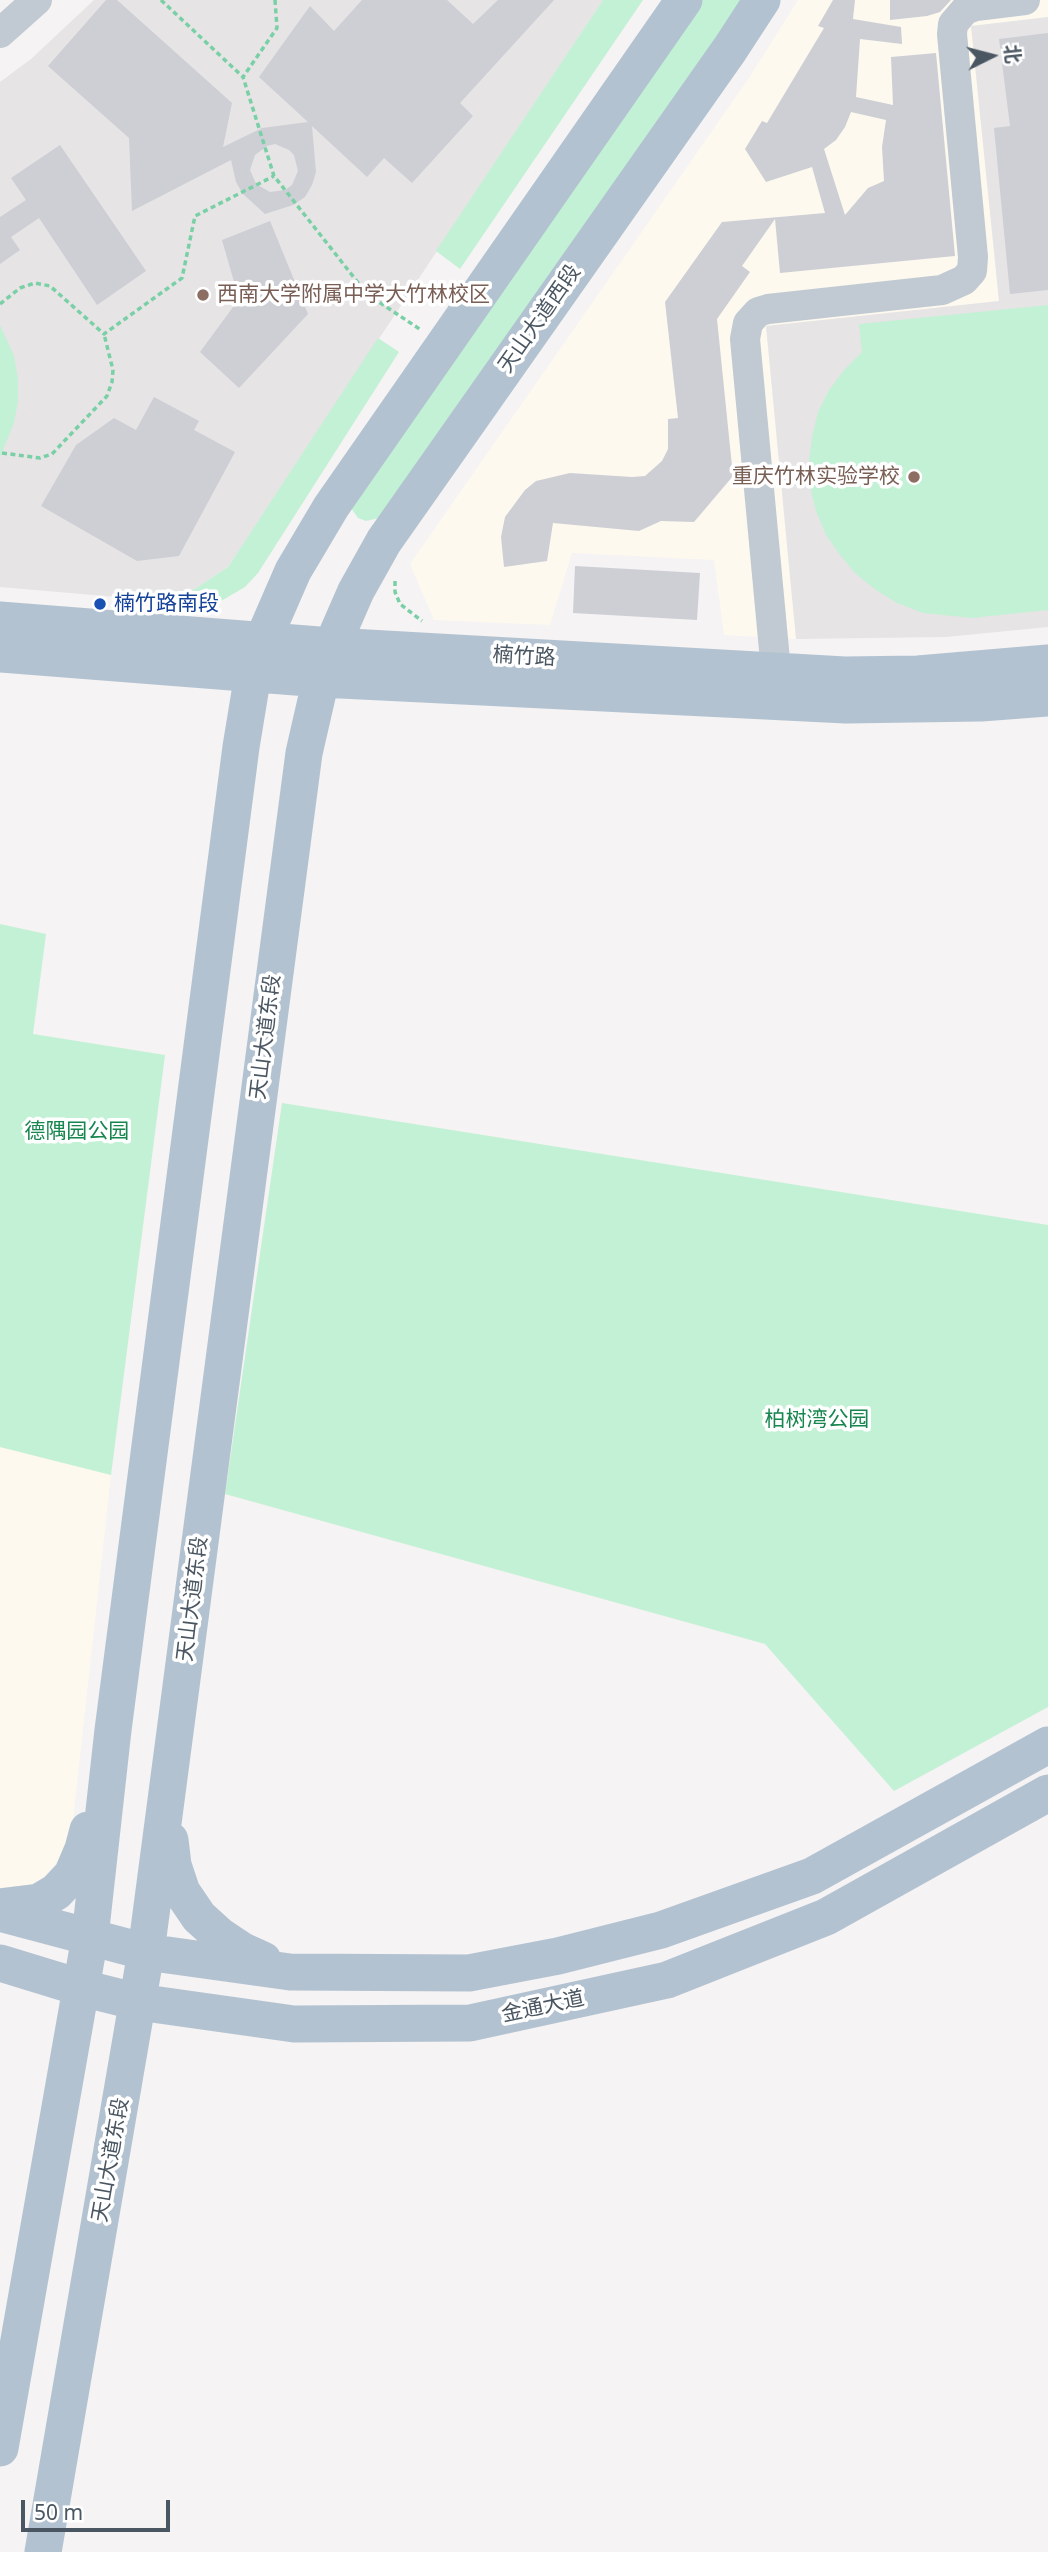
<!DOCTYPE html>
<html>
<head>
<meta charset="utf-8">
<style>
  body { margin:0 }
  #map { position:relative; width:1048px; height:2552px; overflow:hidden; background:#f5f3f3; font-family:"Noto Sans","Noto Sans SC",sans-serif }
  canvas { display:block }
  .north { position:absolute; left:957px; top:21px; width:70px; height:70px; -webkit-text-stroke:5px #fff; paint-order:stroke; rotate:84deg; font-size:19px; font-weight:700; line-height:28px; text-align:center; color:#4a5661 }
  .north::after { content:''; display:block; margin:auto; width:24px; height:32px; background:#4a5661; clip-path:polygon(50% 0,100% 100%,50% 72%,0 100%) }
  .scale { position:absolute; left:21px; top:2500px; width:149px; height:32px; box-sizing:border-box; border:4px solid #4a5661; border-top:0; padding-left:9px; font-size:21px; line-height:24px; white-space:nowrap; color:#4a5661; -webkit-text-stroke:5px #fff; paint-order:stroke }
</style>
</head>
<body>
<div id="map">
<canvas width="1048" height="2552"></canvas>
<div class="north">北</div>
<div class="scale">50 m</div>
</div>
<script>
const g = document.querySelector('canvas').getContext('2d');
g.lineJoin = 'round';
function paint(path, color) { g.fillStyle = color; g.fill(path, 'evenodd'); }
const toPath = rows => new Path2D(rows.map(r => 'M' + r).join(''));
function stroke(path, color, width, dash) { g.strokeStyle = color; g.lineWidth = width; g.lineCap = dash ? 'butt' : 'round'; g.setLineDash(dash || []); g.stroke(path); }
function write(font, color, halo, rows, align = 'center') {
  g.font = font + ' "Noto Sans","Noto Sans SC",sans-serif'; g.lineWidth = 7; g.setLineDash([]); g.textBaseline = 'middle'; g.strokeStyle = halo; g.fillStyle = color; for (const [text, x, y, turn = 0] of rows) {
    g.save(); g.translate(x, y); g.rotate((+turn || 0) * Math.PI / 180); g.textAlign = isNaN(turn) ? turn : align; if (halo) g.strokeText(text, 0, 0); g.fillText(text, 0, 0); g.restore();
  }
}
paint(toPath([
  [798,0,1048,0,1048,17,971,26,999,301,766,327,796,639,724,635,714,560,572,553,550,625,434,620,410,564,749,78],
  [0,1447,111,1475,71,1838,60,1859,45,1876,27,1887,0,1891]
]), '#fdf9ef');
paint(toPath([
  [94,0,603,0,228,567,175,602,0,587,0,82,31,59],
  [1048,17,1048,627,946,637,796,639,766,326,999,301,971,26]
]), '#e6e4e5');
paint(toPath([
  [603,0,643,0,460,269,436,251],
  [700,0,743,0,379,518,366,521,358,518,351,508],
  [1048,305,1048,610,972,618,923,613,897,603,876,590,856,574,840,555,826,535,816,511,810,487,809,462,812,437,818,412,829,390,845,369,862,352,859,324],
  [0,325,14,356,18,379,18,401,14,423,0,457],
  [378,338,399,352,258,573,245,587,221,601,207,604,175,602,228,567],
  [0,924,46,934,33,1034,165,1055,111,1475,0,1447],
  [282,1103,1048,1225,1048,1707,894,1791,765,1644,225,1494]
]), '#c3f1d5');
paint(toPath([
  [106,0,117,0,232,103,223,147,262,128,308,122,259,77,310,6,334,31,362,0,447,0,473,24,498,0,554,0,460,103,473,116,412,183,384,158,367,177,312,126,316,172,312,185,305,197,293,205,265,214,243,194,236,182,231,160,132,211,129,138,48,66],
  [275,144,289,150,294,155,298,171,292,185,285,190,270,192,256,184,250,170,255,155,267,146],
  [833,0,855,0,853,19,901,27,902,44,860,39,856,97,893,105,891,57,936,53,955,256,780,273,775,219,742,266,750,272,717,319,733,476,694,522,661,521,639,531,553,523,547,561,504,567,501,537,505,517,525,490,536,481,570,473,632,477,645,476,662,461,668,449,668,419,678,418,665,302,722,222,825,213,812,167,766,182,745,149,762,121,767,123,824,28,818,26],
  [851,112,886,120,882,147,884,181,868,188,845,215,824,149,836,140,845,127],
  [890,0,951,0,940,12,927,16,890,20],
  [1048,33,1048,290,1010,294,994,128,1010,126,999,39],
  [60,145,146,271,97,305,39,218,11,237,20,250,0,264,0,217,26,200,11,178],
  [270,221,308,314,239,388,200,352,239,299,222,240],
  [154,397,199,421,194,430,235,452,179,556,137,561,41,506,76,445,114,418,136,430],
  [575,566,700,573,697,620,573,613]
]), '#cdcfd5');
stroke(toPath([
  [161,0,243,77],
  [275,0,277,28,243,77,274,176,367,294,421,330],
  [0,304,20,288,35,283,50,286,104,334,182,278,195,216,274,176],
  [2,453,40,458,52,454,107,396,112,382,113,370,104,334],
  [395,581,395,592,400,604,422,621]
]), '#7ad0a6', 3.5, [5, 3.5]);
stroke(toPath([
  [0,33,37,0],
  [776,671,745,339,748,323,758,312,768,309,942,290,964,280,972,271,973,257,952,34,953,24,965,10,976,6,1025,0]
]), '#c1cad2', 30);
stroke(toPath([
  [0,620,332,646,845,675,918,674,1048,663],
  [0,654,321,679,846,705,981,703,1048,698],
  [170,1840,173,1865,182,1892,199,1917,220,1936,241,1950,263,1960],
  [0,1907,39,1902,56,1892,72,1875,83,1849,88,1830],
  [0,1913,146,1952,290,1972,469,1973,558,1956,661,1930,812,1876,1048,1745],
  [0,1963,82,1988,138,2002,294,2024,470,2023,667,1980,826,1917,1048,1793],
  [0,2448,90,1937,113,1730,241,747,253,674,263,640,293,571,331,507,684,0],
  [43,2552,146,1952,304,753,321,679,332,646,356,591,384,541,730,49,762,0]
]), '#b3c2d1', 37);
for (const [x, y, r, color] of [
  [203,295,7,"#8d6e63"],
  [914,477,7,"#8d6e63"],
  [100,604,7,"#1a4fb4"]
]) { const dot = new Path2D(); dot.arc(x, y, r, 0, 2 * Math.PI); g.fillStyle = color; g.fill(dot); stroke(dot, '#fff', 2.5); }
write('21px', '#785e54', '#fff', [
  ["西南大学附属中学大竹林校区",217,295],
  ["重庆竹林实验学校",900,477,"right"]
], 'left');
write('21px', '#4a5661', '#fff', [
  ["天山大道西段",540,319,-55],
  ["楠竹路",524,657,3],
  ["天山大道东段",266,1037,-83],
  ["天山大道东段",193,1599,-83],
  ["金通大道",543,2007,-12],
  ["天山大道东段",111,2160,-80]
]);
write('21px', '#164399', '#fff', [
  ["楠竹路南段",114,604]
], 'left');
write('21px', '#17864f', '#fff', [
  ["德隅园公园",77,1132],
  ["柏树湾公园",817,1420]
]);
</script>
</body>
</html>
